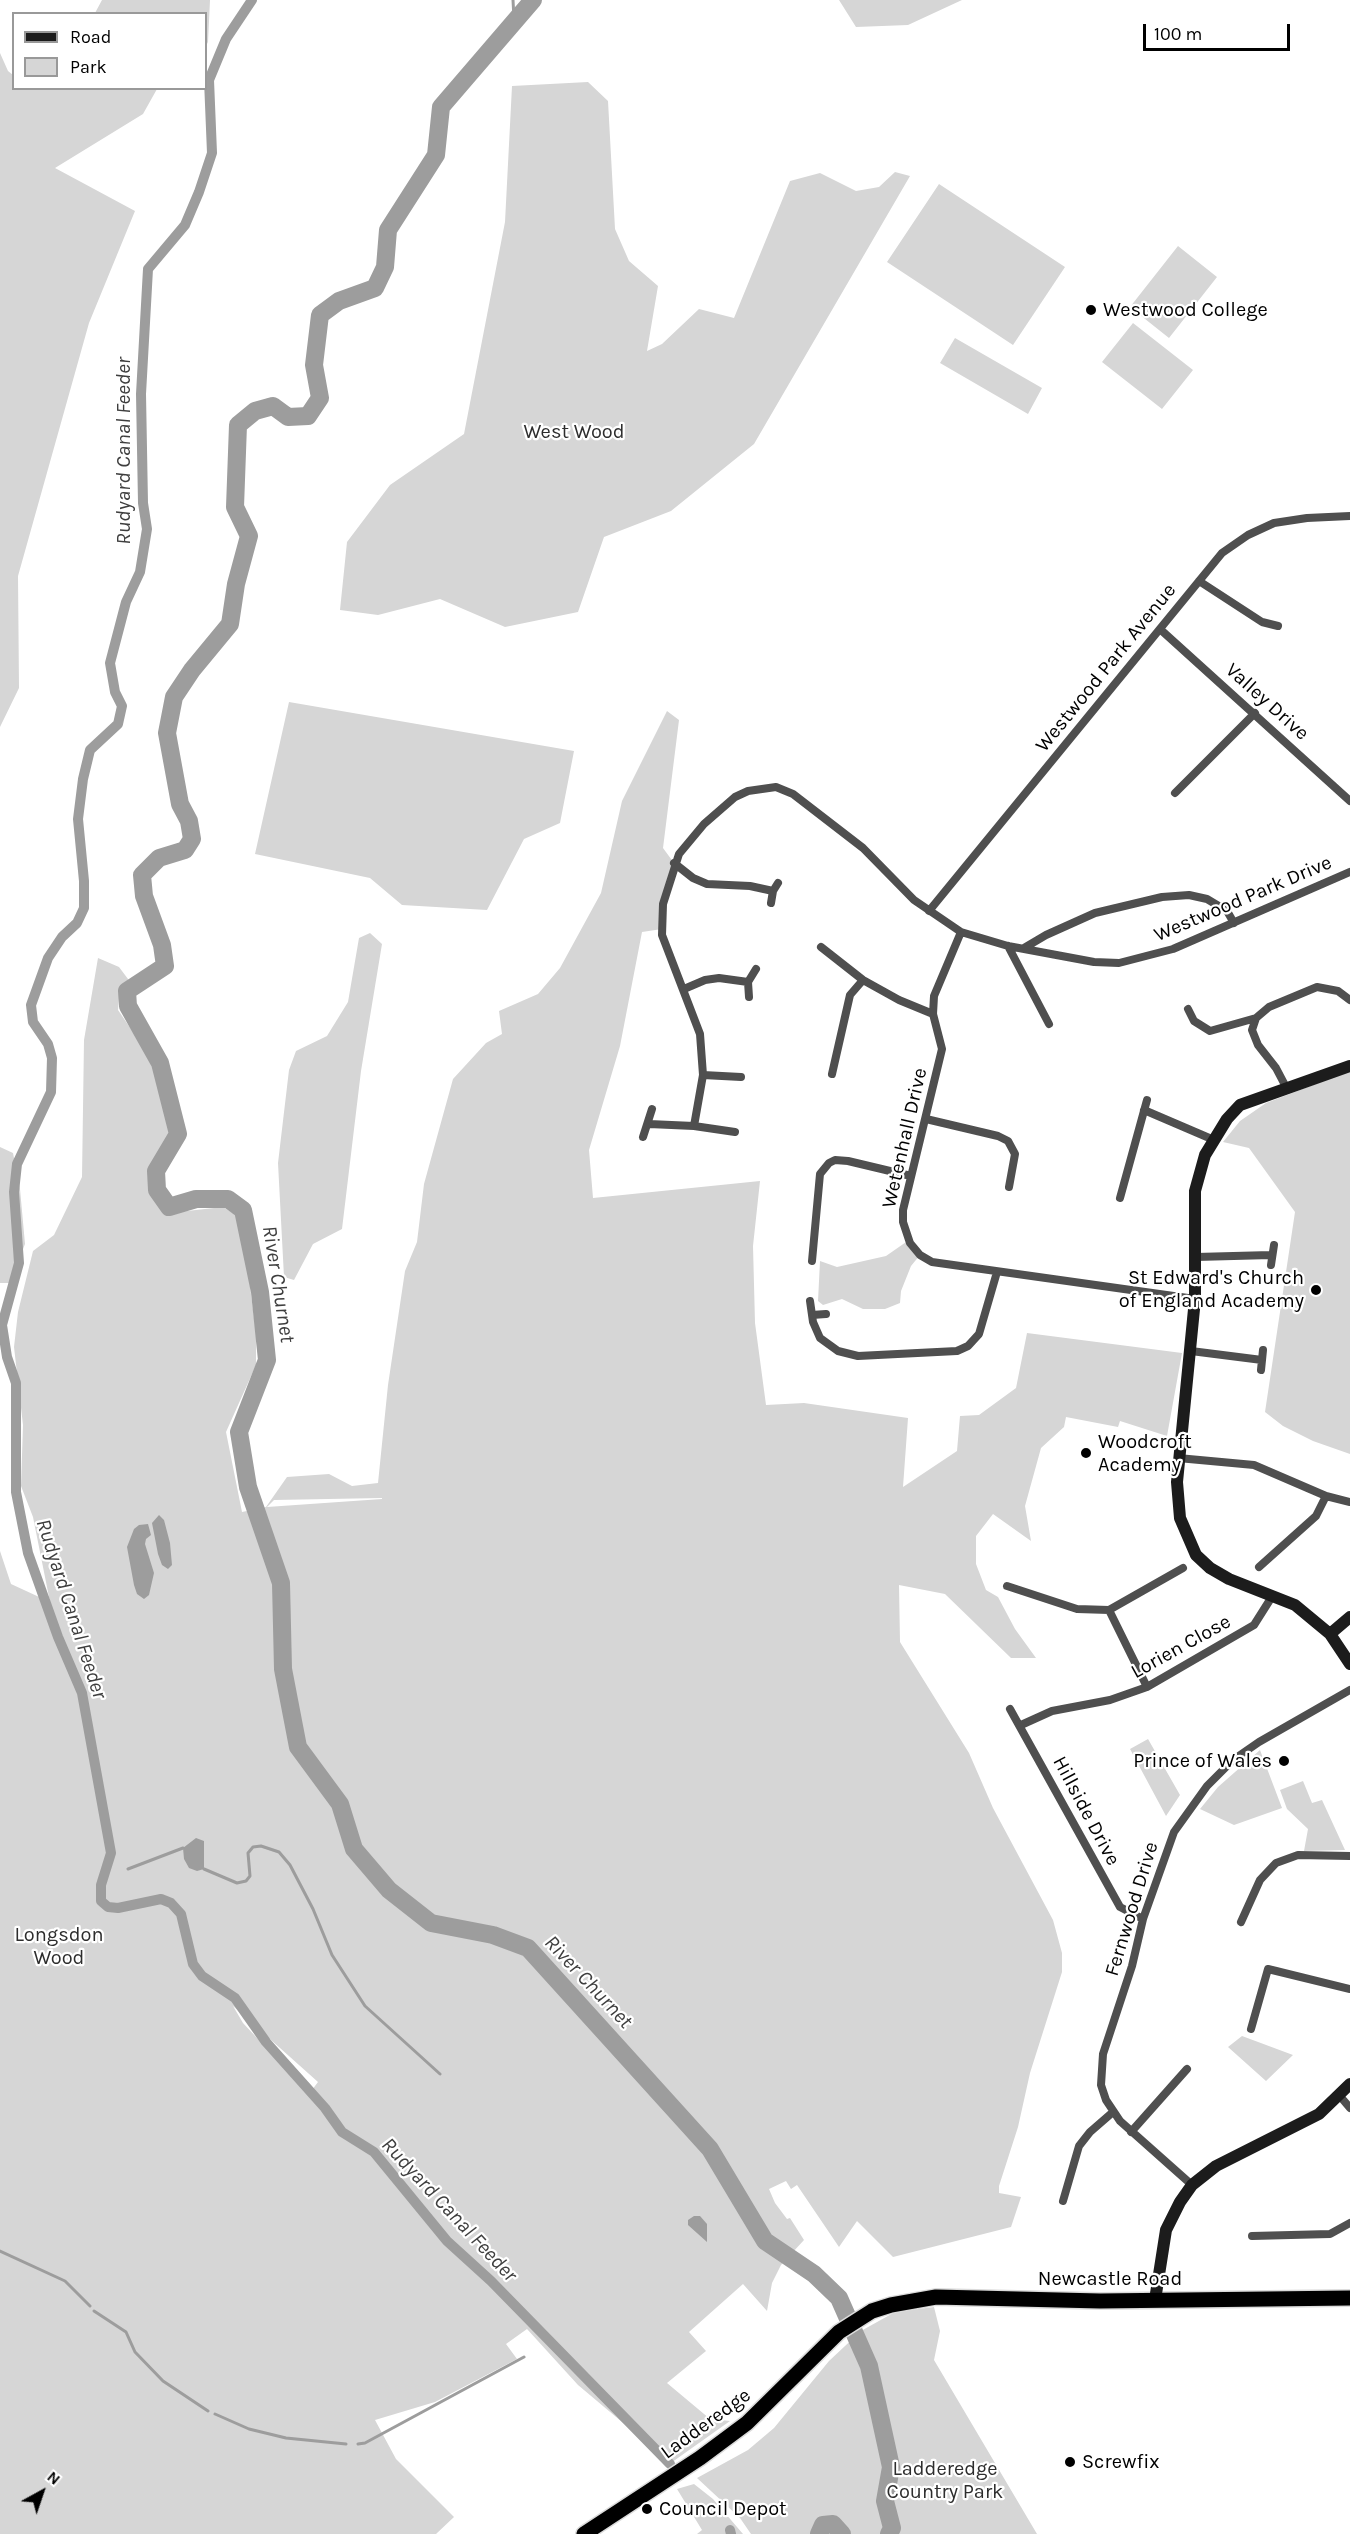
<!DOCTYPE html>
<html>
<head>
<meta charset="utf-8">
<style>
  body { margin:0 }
  #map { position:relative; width:1350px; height:2534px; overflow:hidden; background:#fff; font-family:Karla,sans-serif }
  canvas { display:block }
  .legend { position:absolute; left:12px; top:12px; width:195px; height:78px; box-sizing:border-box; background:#fff; border:2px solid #999; margin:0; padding:8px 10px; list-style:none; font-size:18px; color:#000 }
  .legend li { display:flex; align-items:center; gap:12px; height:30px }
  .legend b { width:30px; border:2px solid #999 }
  .north { position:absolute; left:12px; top:2462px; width:60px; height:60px; -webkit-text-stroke:4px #fff; paint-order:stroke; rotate:40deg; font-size:16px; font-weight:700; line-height:24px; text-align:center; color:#000 }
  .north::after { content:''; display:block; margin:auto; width:21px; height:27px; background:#000; clip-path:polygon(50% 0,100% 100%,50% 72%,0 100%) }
  .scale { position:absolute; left:1143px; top:24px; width:147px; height:27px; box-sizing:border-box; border:3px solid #000; border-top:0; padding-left:8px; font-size:18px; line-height:21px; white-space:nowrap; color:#000; -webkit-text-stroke:4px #fff; paint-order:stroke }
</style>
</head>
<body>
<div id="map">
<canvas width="1350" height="2534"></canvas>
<ul class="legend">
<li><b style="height:8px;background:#1c1c1c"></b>Road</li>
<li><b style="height:16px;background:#d6d6d6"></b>Park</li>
</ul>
<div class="north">N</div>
<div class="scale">100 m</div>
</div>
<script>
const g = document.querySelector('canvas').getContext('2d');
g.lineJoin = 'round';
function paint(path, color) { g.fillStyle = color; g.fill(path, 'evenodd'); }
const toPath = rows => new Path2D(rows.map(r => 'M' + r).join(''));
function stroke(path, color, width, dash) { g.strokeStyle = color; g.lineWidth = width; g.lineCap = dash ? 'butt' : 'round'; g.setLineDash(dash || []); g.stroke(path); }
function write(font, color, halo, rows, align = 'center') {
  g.font = font + ' Karla,sans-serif'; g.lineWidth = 4.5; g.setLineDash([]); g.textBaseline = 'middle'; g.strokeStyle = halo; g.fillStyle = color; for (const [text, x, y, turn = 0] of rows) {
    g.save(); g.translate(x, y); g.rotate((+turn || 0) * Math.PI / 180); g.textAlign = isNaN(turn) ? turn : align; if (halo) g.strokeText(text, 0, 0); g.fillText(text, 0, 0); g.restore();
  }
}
paint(toPath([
  [102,0,210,0,208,42,206,46,206,14,95,13],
  [839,0,962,0,908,25,856,27],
  [0,53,8,71,13,75,14,88,157,89,143,114,55,168,135,211,89,323,18,576,19,688,0,727],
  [588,82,608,101,615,229,629,261,658,286,647,351,662,344,699,309,734,318,790,181,820,173,856,191,879,187,895,172,910,176,754,444,671,511,604,537,578,612,505,627,440,599,378,615,340,610,347,542,390,485,464,434,505,222,512,86],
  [939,184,1065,267,1013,345,887,262],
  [1178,246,1217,277,1169,338,1130,307],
  [1133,323,1193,370,1162,409,1102,362],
  [955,338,1042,388,1028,414,940,363],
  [289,702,574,751,560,823,524,839,487,910,402,905,370,878,255,854],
  [667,711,679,720,663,848,674,863,662,929,642,932,620,1046,589,1150,593,1198,760,1181,753,1246,755,1323,766,1405,804,1403,908,1418,903,1487,957,1451,960,1416,979,1415,1016,1388,1027,1333,1182,1353,1167,1436,1120,1421,1118,1427,1066,1417,1064,1427,1041,1448,1025,1506,1031,1541,993,1514,976,1536,976,1564,986,1590,998,1597,1015,1629,1036,1658,1011,1658,945,1594,899,1585,900,1642,969,1753,993,1808,1053,1920,1062,1953,1062,1972,1030,2073,1018,2127,999,2186,999,2193,1021,2197,1011,2227,893,2257,857,2221,839,2247,797,2185,791,2189,786,2181,769,2189,775,2203,787,2219,790,2218,804,2240,781,2265,772,2283,767,2311,743,2284,689,2332,706,2351,667,2383,710,2419,730,2421,668,2465,641,2438,578,2385,527,2329,506,2344,517,2359,435,2402,375,2420,396,2459,454,2517,436,2534,0,2534,0,1551,11,1584,50,1602,33,1517,21,1486,23,1425,14,1347,18,1312,33,1251,54,1235,82,1177,84,1040,98,958,119,967,131,983,119,998,118,1010,152,1060,174,1131,150,1172,150,1194,164,1210,178,1212,223,1207,236,1215,248,1270,256,1334,256,1365,226,1432,242,1512,266,1507,287,1477,329,1474,352,1486,378,1483,388,1385,405,1271,417,1242,424,1184,453,1079,486,1043,502,1034,499,1011,538,994,560,968,601,893,622,801],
  [382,1498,382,1499,267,1507,274,1500],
  [233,2006,318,2082,309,2094,243,2023],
  [370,933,382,944,361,1071,342,1229,313,1244,294,1280,284,1277,278,1163,289,1070,296,1051,327,1036,348,1002,359,938],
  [1350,1071,1350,1454,1313,1441,1283,1426,1265,1412,1295,1212,1249,1148,1223,1142,1240,1121,1266,1103],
  [0,1147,13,1153,20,1189,25,1244,10,1283,0,1283],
  [909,1240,920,1255,911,1266,901,1291,900,1303,885,1309,863,1309,842,1299,823,1305,818,1301,820,1261,837,1267,886,1256],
  [1148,1739,1180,1795,1166,1816,1130,1749],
  [1260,1750,1282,1808,1234,1825,1200,1809,1218,1787],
  [1303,1781,1312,1803,1322,1800,1345,1850,1304,1851,1308,1829,1287,1809,1280,1790],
  [1242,2036,1293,2055,1266,2081,1228,2047],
  [934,2307,940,2331,934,2360,1037,2534,751,2534,740,2518,697,2478,748,2450,774,2428,829,2361,861,2331,895,2312],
  [694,2484,713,2499,743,2534,697,2534,702,2530,677,2489]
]), '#d6d6d6');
paint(toPath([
  [159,1515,164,1520,170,1543,172,1565,168,1569,162,1565,158,1554,152,1523],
  [148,1524,151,1535,146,1539,145,1544,154,1573,149,1595,144,1599,137,1594,134,1585,127,1547,134,1529,139,1525],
  [196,1838,204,1841,204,1869,197,1871,189,1868,184,1859,183,1848],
  [694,2216,700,2216,707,2224,707,2242,688,2225,688,2220]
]), '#9d9d9d');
stroke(toPath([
  [513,0,514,19],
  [128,1869,183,1848],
  [204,1869,237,1883,246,1881,250,1876,248,1853,253,1847,261,1846,279,1852,290,1865,313,1909,332,1955,365,2006,440,2074],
  [0,2251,65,2281,90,2306],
  [94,2311,126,2332,135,2352,163,2381,208,2411],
  [215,2414,249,2429,286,2438,346,2444],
  [358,2444,365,2443,524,2357]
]), '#9d9d9d', 3);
stroke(toPath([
  [252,0,226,39,209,80,212,153,199,192,185,225,148,269,141,394,143,503,147,529,140,572,126,602,110,663,115,692,122,706,118,724,90,750,83,779,78,819,84,881,84,908,77,923,62,937,48,958,31,1005,33,1022,48,1044,52,1058,51,1092,17,1164,14,1192,19,1263,2,1325,7,1357,16,1383,16,1492,28,1553,58,1637,82,1693,111,1853,101,1885,101,1901,108,1907,118,1908,161,1899,171,1903,181,1914,193,1964,202,1976,235,1998,266,2042,325,2108,342,2132,374,2152,447,2241,491,2281,670,2464],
  [730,2530,731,2534]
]), '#9d9d9d', 10);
stroke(toPath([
  [533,0,441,107,436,155,388,230,385,267,375,288,339,301,320,315,314,365,320,398,308,416,288,417,273,406,255,411,238,425,235,507,249,536,236,584,230,624,192,670,174,697,167,733,180,804,189,821,192,839,185,850,159,858,142,875,144,896,162,945,165,966,127,991,128,1006,160,1063,178,1134,156,1171,157,1190,169,1207,196,1199,228,1199,243,1210,260,1292,267,1360,239,1432,248,1487,281,1583,283,1669,298,1747,340,1804,354,1849,389,1890,431,1923,493,1935,528,1948,710,2149,765,2241,814,2274,839,2298,869,2366,891,2467,885,2501,892,2528,889,2534],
  [819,2534,823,2525,833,2524,842,2534]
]), '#9d9d9d', 18);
const highway = toPath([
  [584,2534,700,2458,747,2423,839,2332,872,2311,891,2305,936,2297,1100,2301,1350,2298]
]);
stroke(highway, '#dbdbdb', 18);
stroke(toPath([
  [1199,581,1262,622,1278,626],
  [1161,630,1350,801],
  [1175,793,1255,713],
  [674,863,693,878,707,884,750,886,773,891],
  [771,903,773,891,778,883],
  [929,911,1222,553,1248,535,1274,523,1307,518,1350,516],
  [961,932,934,996,933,1014,942,1049,903,1210,903,1222,910,1243,920,1255,932,1262,1195,1299],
  [1008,946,1049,1024],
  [821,947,863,980,899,1000,933,1014],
  [1024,948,1046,935,1095,913,1162,897,1189,895,1207,899,1227,911,1234,923],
  [684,989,705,980,719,978,748,982],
  [749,997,748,982,756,969],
  [1188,1009,1194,1021,1210,1031,1256,1018,1269,1007,1317,987,1338,991,1350,1000],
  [1256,1018,1252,1030,1258,1045,1276,1068,1286,1087],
  [832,1074,850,995,863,980],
  [703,1075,741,1077],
  [1144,1110,1214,1140],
  [926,1119,998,1136,1008,1141,1015,1154,1009,1187],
  [649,1124,694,1126,735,1132],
  [694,1126,703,1075,700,1034,662,935,663,904,679,854,704,824,735,797,748,791,776,787,793,794,863,848,914,900,961,932,1008,946,1094,962,1119,963,1173,949,1350,872],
  [643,1137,652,1109],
  [1120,1198,1147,1100],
  [1196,1257,1271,1255],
  [812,1261,820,1174,829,1163,835,1160,848,1161,911,1176],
  [1271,1265,1274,1245],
  [810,1301,813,1322,820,1338,838,1351,858,1356,957,1351,968,1346,979,1334,997,1272],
  [812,1315,826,1314],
  [1191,1351,1262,1360],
  [1261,1370,1263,1350],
  [1178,1458,1254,1465,1326,1496,1350,1502],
  [1259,1567,1316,1516,1326,1496],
  [1007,1586,1077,1609,1109,1610,1183,1568],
  [1109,1610,1147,1687],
  [1010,1709,1120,1907,1143,1919],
  [1021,1725,1052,1711,1110,1700,1147,1687,1254,1625,1273,1595],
  [1241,1922,1260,1880,1276,1863,1298,1855,1350,1856],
  [1251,2029,1268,1969,1350,1989],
  [1339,2095,1350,2108],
  [1131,2132,1187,2069],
  [1192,2185,1120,2121,1106,2100,1101,2085,1103,2054,1132,1966,1143,1919,1174,1832,1207,1786,1233,1760,1259,1742,1350,1690],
  [1063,2201,1079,2146,1090,2132,1113,2112],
  [1252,2236,1330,2234,1350,2223]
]), '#4f4f4f', 8);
stroke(toPath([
  [1350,1066,1240,1105,1227,1119,1205,1155,1195,1191,1195,1299,1177,1482,1180,1518,1196,1555,1210,1568,1229,1579,1295,1605,1330,1634,1350,1664],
  [1330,1634,1350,1617],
  [1155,2300,1166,2230,1180,2202,1192,2185,1216,2166,1319,2114,1350,2084]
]), '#1c1c1c', 12);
stroke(highway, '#000', 15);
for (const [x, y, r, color] of [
  [1091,310,6,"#000"],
  [1316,1290,6,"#000"],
  [1086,1453,6,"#000"],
  [1284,1761,6,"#000"],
  [1070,2462,6,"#000"],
  [647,2509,6,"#000"]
]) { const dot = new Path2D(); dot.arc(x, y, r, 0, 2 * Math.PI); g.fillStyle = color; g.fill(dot); stroke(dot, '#fff', 2); }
write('20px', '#000', '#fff', [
  ["Westwood College",1103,310],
  ["St Edward's Church",1304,1278,"right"],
  ["of England Academy",1304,1301,"right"],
  ["Woodcroft",1098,1442],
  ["Academy",1098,1465],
  ["Prince of Wales",1272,1761,"right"],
  ["Screwfix",1082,2462],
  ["Council Depot",659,2509]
], 'left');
write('20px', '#2d2d2d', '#fff', [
  ["West Wood",574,432],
  ["Longsdon",59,1935],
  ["Wood",59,1958],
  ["Ladderedge",945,2469],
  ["Country Park",945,2492]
]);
write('20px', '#000', '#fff', [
  ["Westwood Park Avenue",1106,668,-51],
  ["Valley Drive",1267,702,42],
  ["Westwood Park Drive",1243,899,-23],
  ["Wetenhall Drive",905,1138,-77],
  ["Lorien Close",1181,1647,-29],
  ["Hillside Drive",1086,1811,62],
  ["Fernwood Drive",1132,1909,-73],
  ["Newcastle Road",1110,2279],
  ["Ladderedge",706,2424,-36]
]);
write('italic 21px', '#3e3e3e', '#fff', [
  ["Rudyard Canal Feeder",124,451,-90],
  ["River Churnet",278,1284,81],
  ["Rudyard Canal Feeder",71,1609,72],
  ["River Churnet",588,1982,47],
  ["Rudyard Canal Feeder",449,2210,47]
]);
</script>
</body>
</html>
